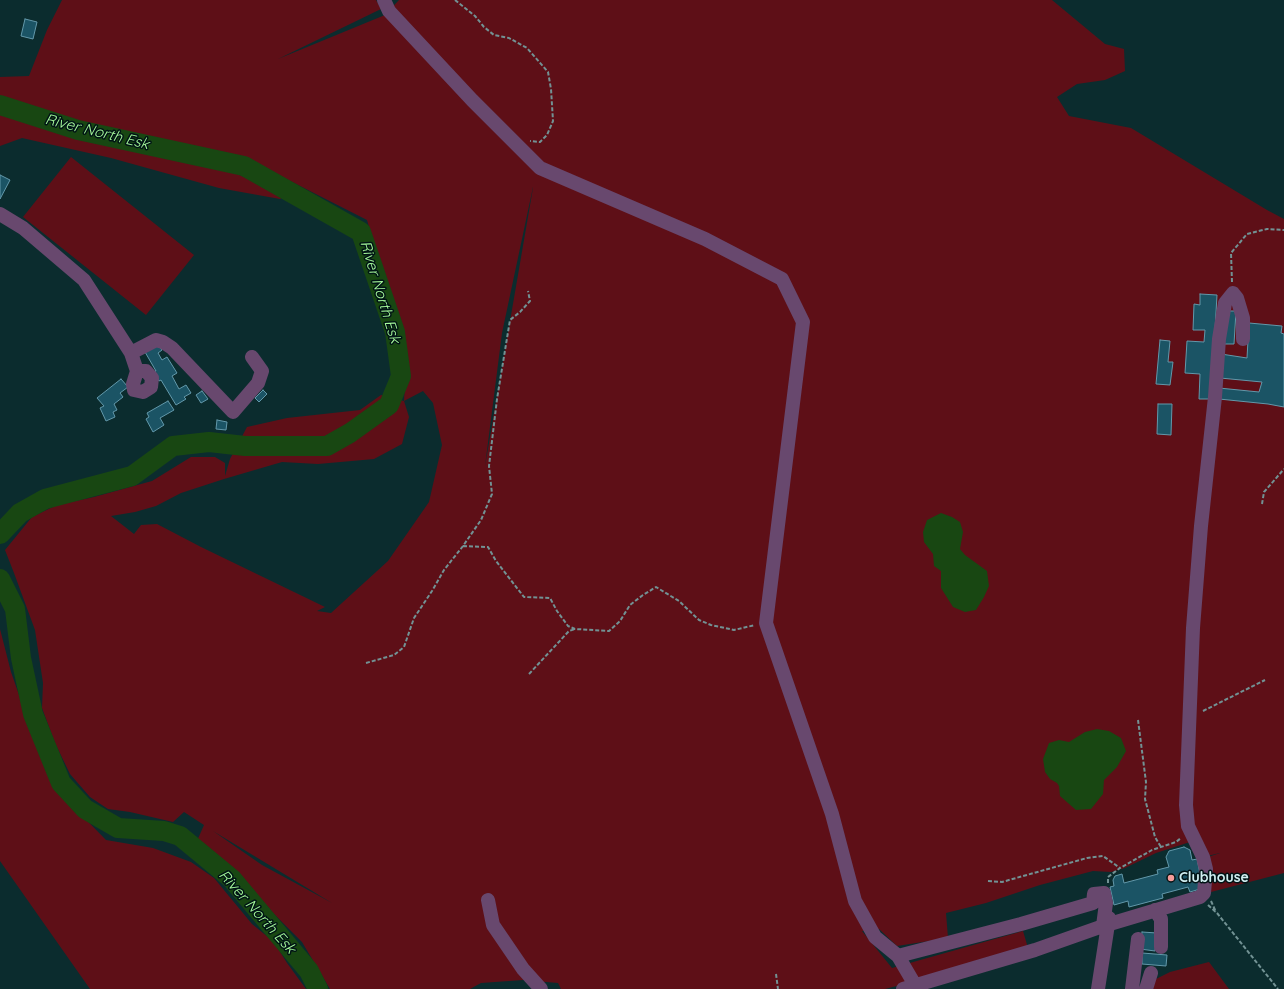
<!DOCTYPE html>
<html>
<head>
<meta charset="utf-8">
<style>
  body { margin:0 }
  canvas { display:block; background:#0b2c2e }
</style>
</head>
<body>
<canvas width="1284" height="989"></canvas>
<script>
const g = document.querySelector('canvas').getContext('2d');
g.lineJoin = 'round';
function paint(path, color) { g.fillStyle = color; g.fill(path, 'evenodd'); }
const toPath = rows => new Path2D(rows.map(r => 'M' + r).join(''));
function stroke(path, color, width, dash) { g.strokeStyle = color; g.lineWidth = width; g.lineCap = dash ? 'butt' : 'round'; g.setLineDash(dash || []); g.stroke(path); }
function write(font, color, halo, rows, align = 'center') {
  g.font = font + ' Quicksand,sans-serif'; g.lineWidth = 3; g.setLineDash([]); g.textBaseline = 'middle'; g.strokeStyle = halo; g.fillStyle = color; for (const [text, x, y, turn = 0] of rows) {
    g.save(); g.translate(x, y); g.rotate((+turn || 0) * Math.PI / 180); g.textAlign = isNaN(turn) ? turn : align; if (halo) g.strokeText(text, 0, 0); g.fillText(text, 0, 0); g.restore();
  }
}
paint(toPath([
  [62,0,376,0,381,9,278,59,385,15,399,0,1052,0,1105,44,1124,49,1125,71,1105,80,1077,84,1057,97,1069,116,1131,128,1267,210,1284,219,1284,873,1211,892,1208,880,1205,858,1220,853,1203,857,1190,842,1156,853,1125,868,1111,872,1093,871,1040,885,986,903,946,913,948,938,897,946,879,929,862,931,892,968,1023,931,1028,948,958,970,885,989,561,989,558,983,523,980,481,983,470,989,330,989,302,942,274,914,241,877,197,841,204,825,184,812,173,822,130,812,108,809,90,797,70,774,55,743,42,708,43,683,35,630,14,573,5,550,32,517,57,505,94,497,152,481,191,457,215,457,225,463,225,476,230,459,247,427,287,418,360,410,381,395,404,401,406,366,400,330,367,220,247,159,87,125,0,97,0,77,29,76,47,30],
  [533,187,533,188,485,466,502,333],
  [423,391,433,403,442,445,429,502,388,561,331,613,317,611,325,607,201,547,157,524,141,525,134,534,111,516,135,512,156,506,181,493,224,479,282,462,318,464,374,459,402,444,409,417,404,401],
  [213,831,332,903,262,865],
  [0,113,78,135,237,174,287,194,280,199,219,188,111,158,22,138,0,146],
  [71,157,194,255,146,315,23,217],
  [0,629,11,672,33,735,55,788,106,840,153,848,191,862,214,878,252,924,274,942,287,963,306,989,90,989,0,861],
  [1209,962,1229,989,1150,989,1152,981,1170,972]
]), '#5e0f17');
paint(toPath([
  [941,513,952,517,960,522,963,532,960,549,965,555,987,571,989,586,984,597,976,610,965,612,953,607,941,588,941,571,934,566,933,554,924,542,923,532,927,520],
  [1097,729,1109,731,1121,738,1126,751,1117,767,1104,780,1103,794,1091,809,1076,810,1060,796,1059,786,1057,783,1050,779,1045,772,1043,759,1049,743,1059,740,1069,742,1085,732]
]), '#184712');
stroke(toPath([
  [0,105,78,130,244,166,361,232,395,332,401,376,389,405,350,433,327,446,245,446,209,442,173,446,132,476,45,499,20,513,0,534],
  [0,579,15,609,21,658,33,714,61,783,85,809,118,828,164,831,180,836,232,879,309,971,318,989]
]), '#184712', 20);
const building = toPath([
  [25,19,37,22,33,39,21,36,25,19],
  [0,175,10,180,0,199,0,175],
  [1200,294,1217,295,1211,399,1199,399,1200,374,1185,373,1187,341,1204,342,1205,330,1193,330,1194,304,1200,305,1200,294],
  [1227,311,1236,311,1234,344,1224,344,1227,311],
  [1249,323,1282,326,1281,333,1284,334,1284,407,1268,404,1219,399,1219,388,1259,392,1262,382,1220,378,1221,354,1247,358,1249,323],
  [1160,340,1170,341,1168,362,1173,362,1170,385,1156,384,1160,340],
  [158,344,162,350,158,353,162,360,167,357,177,373,172,376,179,389,186,385,191,393,184,397,186,399,176,405,161,380,159,381,153,372,156,371,145,352,158,344],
  [121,379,128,387,120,393,123,397,114,404,117,410,113,412,115,417,106,421,100,408,104,406,97,398,121,379],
  [263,390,267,394,259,402,255,398,263,390],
  [202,391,208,399,201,403,196,395,202,391],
  [168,401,174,410,160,418,164,425,153,432,146,419,149,417,147,413,168,401],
  [1158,404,1172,404,1171,435,1157,434,1158,404],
  [217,420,227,422,226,430,216,429,217,420],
  [1184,847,1190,850,1192,860,1197,859,1202,883,1200,889,1190,892,1188,887,1162,894,1163,898,1129,907,1128,901,1114,905,1110,887,1114,886,1113,880,1115,876,1122,874,1124,883,1158,874,1157,870,1169,867,1166,857,1169,851,1184,847],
  [1142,932,1157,933,1155,951,1140,949,1142,932],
  [1142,953,1167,955,1166,966,1142,964,1142,953]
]);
paint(building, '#1b5465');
stroke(building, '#6298aa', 1);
stroke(toPath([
  [455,0,475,16,484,27,494,35,509,38,527,48,548,72,551,89,553,121,547,135,540,142,530,141],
  [1232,282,1231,253,1247,234,1267,229,1284,230],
  [1262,504,1264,492,1284,469],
  [463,546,488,547,496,561,524,597,550,598,557,611,568,626,575,629,609,631,620,621,630,605,643,595,656,587,679,601,699,620,711,625,734,630,755,625],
  [366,663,394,655,404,647,414,618,432,591,444,570,463,546,481,520,492,494,489,466,497,399,510,320,520,312,530,301,528,291],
  [529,674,569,631,575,629],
  [1203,711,1265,680],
  [1138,720,1146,782,1145,799,1155,837,1161,847],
  [988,881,1002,882,1087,858,1103,856,1120,868],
  [1108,883,1108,877,1120,868,1152,850,1176,842,1181,838],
  [1211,901,1216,912],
  [1208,905,1217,913,1278,989],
  [776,974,778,989]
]), '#729294', 2, [4, 2]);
stroke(toPath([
  [384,0,389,11,472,100,540,168,705,239,782,279,803,322,766,623,832,814,855,901,875,937,898,956,1021,924,1093,903,1094,894,1104,893,1106,903,1103,926,1200,897,1204,893,1206,869,1203,857,1188,826,1186,805,1193,628,1201,526,1215,397,1219,339,1225,303,1233,293,1237,298,1243,318,1243,339],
  [0,214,23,228,84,280,131,353,137,371,133,384,134,390,143,392,151,387,152,378,146,371,137,371],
  [131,353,156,340,163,342,172,348,233,412,258,383,262,371,252,357],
  [488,900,493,925,523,969,541,989],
  [1155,910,1161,919,1161,947],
  [898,956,915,985],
  [903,989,1035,950,1103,926],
  [1098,989,1109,918],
  [1132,989,1138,939],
  [1146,989,1151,973]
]), '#68486e', 14);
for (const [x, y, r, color] of [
  [1171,878,4,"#f59b99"]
]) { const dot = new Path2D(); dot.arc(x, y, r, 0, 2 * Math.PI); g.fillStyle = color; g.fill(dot); stroke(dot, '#001315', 1.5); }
write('bold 14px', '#d0eef0', '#001315', [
  ["Clubhouse",1179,878]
], 'left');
write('italic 15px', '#a7fc9c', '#001315', [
  ["River North Esk",97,132,14],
  ["River North Esk",380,292,73],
  ["River North Esk",257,912,48]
]);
</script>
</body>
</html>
